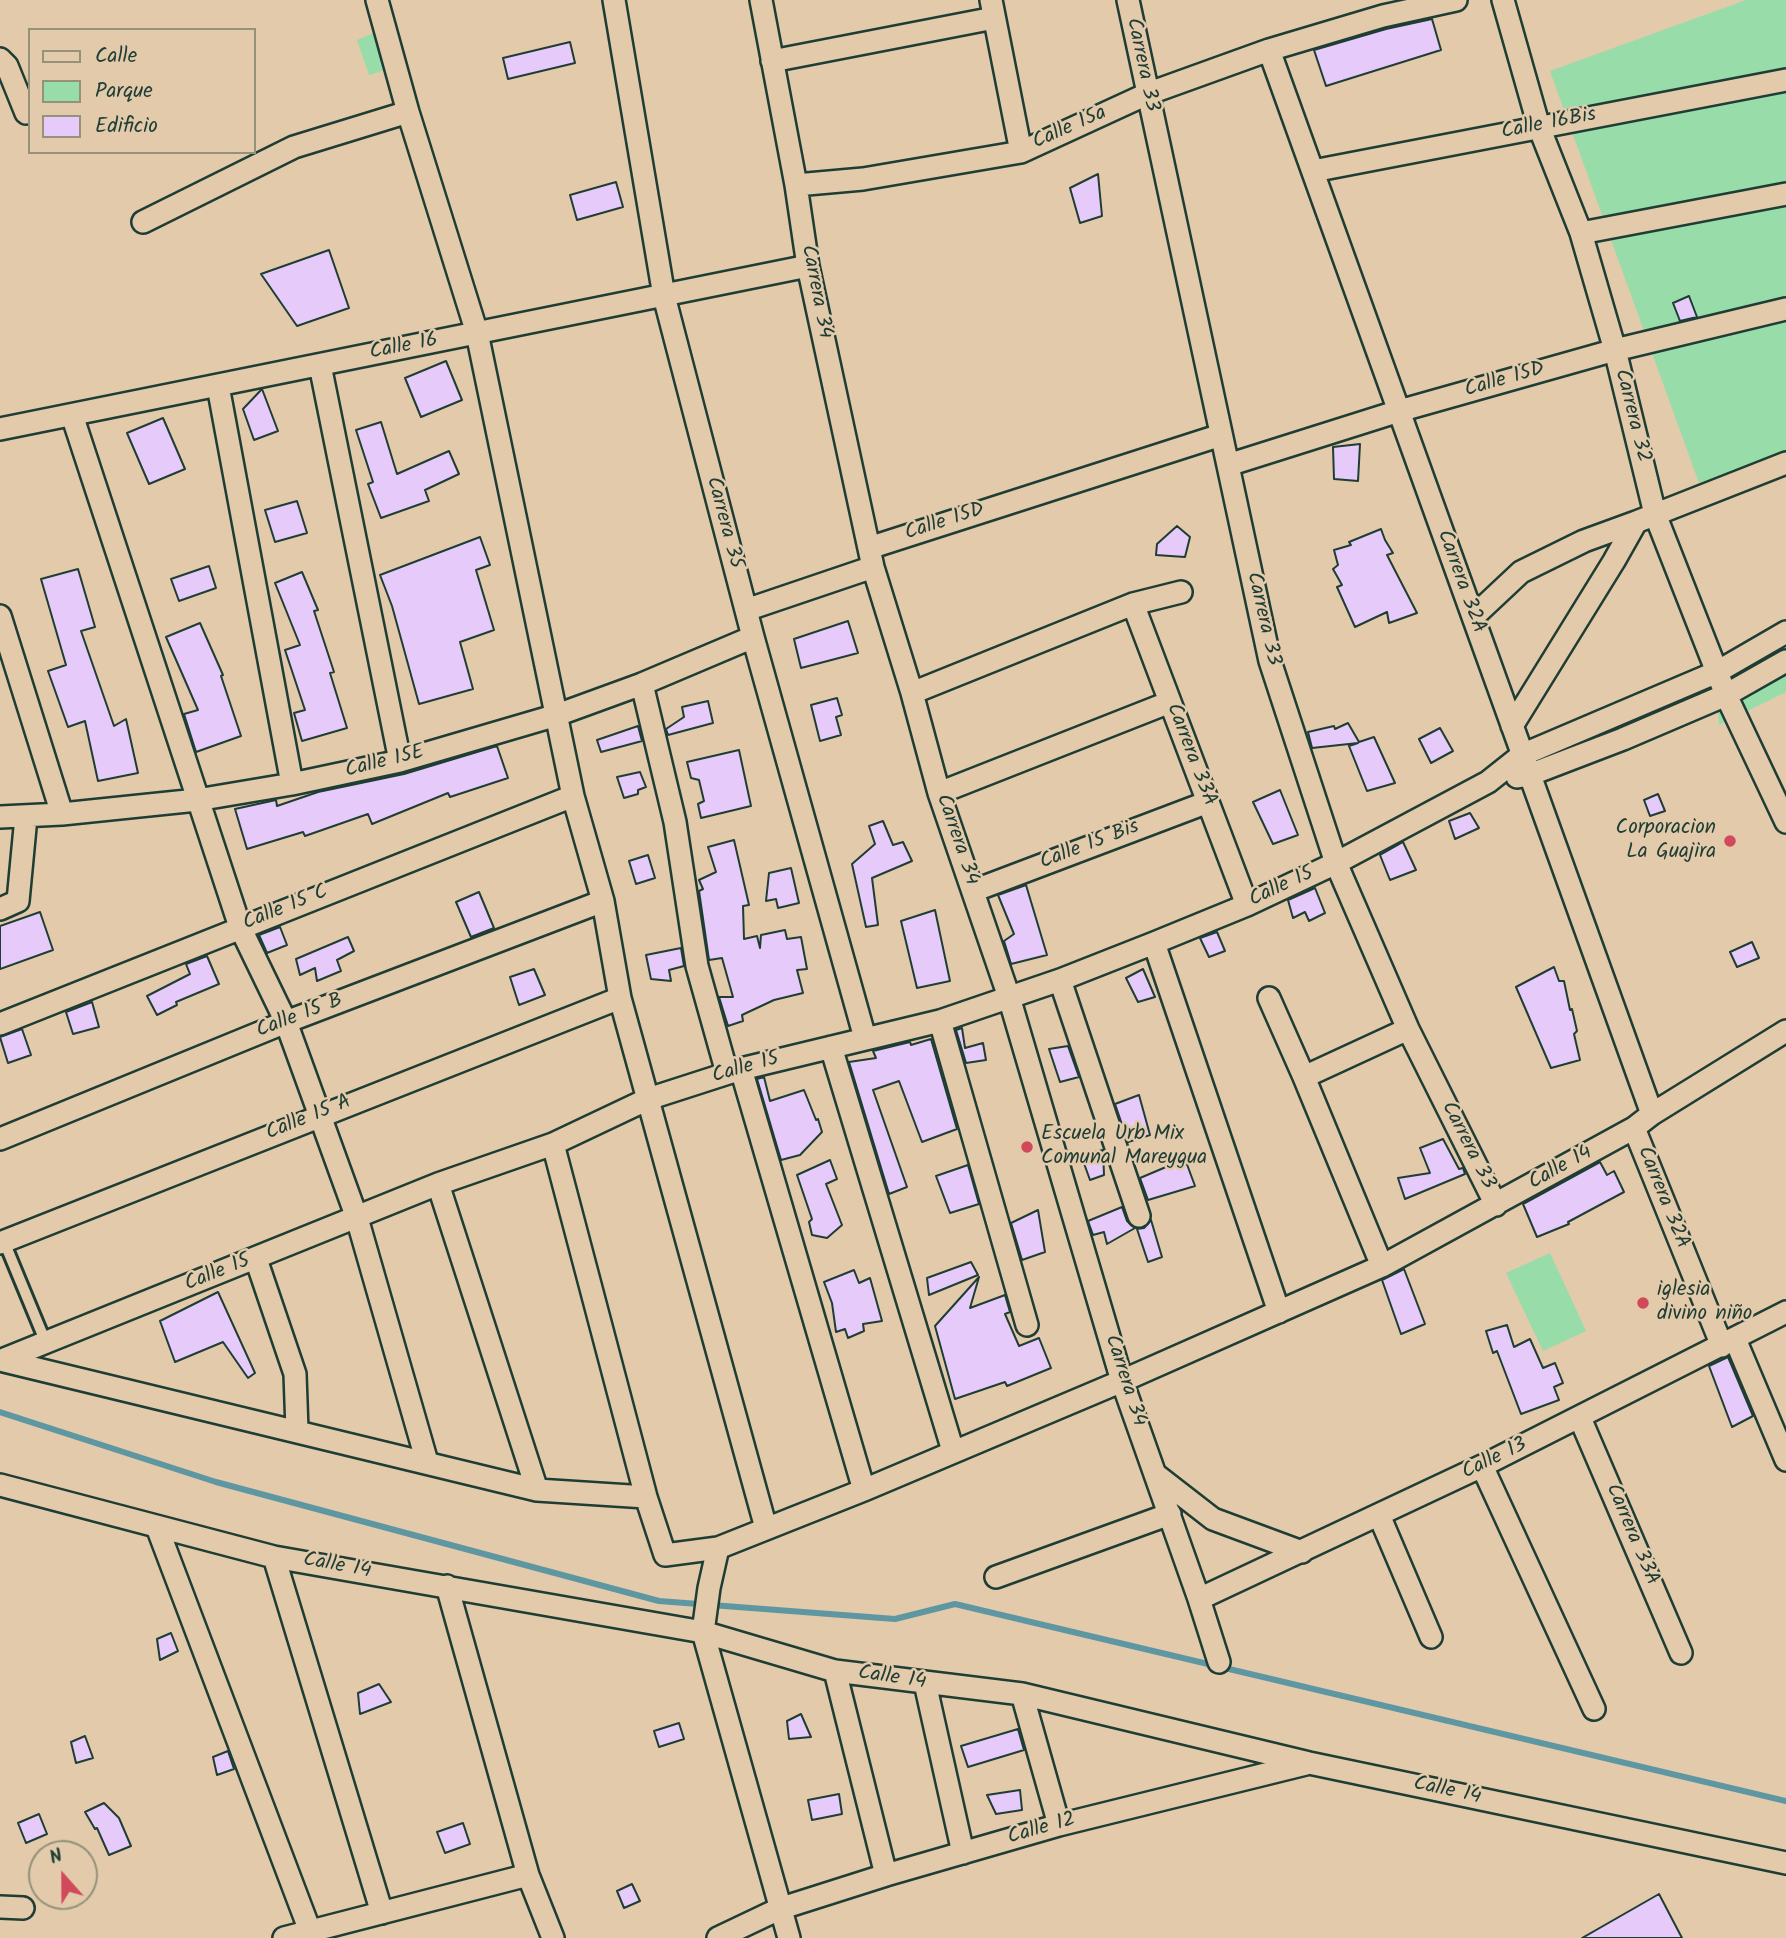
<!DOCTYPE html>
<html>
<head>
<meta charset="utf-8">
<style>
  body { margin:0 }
  #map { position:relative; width:1786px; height:1938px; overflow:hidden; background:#e2caab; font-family:Kalam,sans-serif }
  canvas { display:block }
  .legend { position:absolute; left:28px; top:28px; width:228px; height:126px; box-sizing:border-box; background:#e2caab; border:2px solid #94927b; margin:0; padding:9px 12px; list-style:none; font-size:21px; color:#1f3d34 }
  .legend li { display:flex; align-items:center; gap:14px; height:35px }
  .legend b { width:35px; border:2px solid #94927b }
  .north { position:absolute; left:28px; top:1840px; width:70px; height:70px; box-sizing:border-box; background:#e2caab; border:2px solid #94927b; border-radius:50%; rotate:339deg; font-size:19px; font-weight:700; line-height:28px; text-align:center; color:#1f3d34 }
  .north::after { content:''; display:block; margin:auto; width:24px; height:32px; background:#d1495b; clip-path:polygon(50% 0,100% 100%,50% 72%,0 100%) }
</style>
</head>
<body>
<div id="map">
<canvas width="1786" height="1938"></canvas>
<ul class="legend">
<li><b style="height:9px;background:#e2caab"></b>Calle</li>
<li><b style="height:19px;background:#97dca9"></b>Parque</li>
<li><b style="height:19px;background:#e6cbfa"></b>Edificio</li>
</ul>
<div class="north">N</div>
</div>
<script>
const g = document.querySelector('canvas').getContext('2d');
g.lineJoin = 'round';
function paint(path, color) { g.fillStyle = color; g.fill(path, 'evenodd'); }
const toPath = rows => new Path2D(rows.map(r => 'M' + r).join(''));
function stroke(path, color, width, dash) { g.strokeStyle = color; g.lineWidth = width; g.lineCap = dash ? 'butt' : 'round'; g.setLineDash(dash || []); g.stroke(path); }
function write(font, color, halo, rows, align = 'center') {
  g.font = font + ' Kalam,sans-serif'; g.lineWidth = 5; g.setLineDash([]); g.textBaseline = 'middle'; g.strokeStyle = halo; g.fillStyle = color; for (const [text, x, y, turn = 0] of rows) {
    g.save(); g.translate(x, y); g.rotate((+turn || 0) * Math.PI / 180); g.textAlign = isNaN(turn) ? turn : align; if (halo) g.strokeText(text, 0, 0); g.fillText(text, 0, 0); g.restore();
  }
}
paint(toPath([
  [1746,0,1786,0,1786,452,1699,483,1550,71],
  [376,32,388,69,369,75,357,40],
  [1786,643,1786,692,1719,725,1716,685],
  [1550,1253,1586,1331,1543,1351,1506,1273]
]), '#97dca9');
stroke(toPath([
  [0,1412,216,1482,659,1601,895,1619,955,1604,1786,1801]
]), '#5e96a1', 6);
const building = toPath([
  [1432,19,1441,50,1326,86,1314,50,1386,29,1432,19],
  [570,42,575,63,508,79,503,58,570,42],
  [1098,174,1102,216,1080,223,1070,188,1098,174],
  [616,182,623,207,577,220,570,195,616,182],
  [329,250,349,308,297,326,261,274,329,250],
  [1689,296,1697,317,1680,321,1673,303,1689,296],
  [446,361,462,400,421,417,405,378,446,361],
  [262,389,278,431,254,440,243,409,262,389],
  [163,418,185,469,149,484,127,433,163,418],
  [381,422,397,474,449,451,459,474,425,490,429,501,381,518,368,484,373,482,356,430,381,422],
  [1360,444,1358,481,1334,479,1333,447,1360,444],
  [297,501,307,533,275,542,265,510,297,501],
  [1177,526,1190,537,1185,557,1156,555,1157,544,1177,526],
  [1381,529,1385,540,1393,553,1387,555,1417,613,1389,623,1387,612,1355,627,1337,587,1342,585,1333,569,1338,565,1334,550,1351,545,1349,542,1381,529],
  [480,537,490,565,476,570,494,630,460,642,473,689,419,704,392,606,380,575,480,537],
  [209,566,216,588,179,601,171,579,209,566],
  [78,569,95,627,81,631,114,726,126,719,138,773,98,781,85,721,68,727,48,671,66,665,41,579,78,569],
  [302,572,318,610,314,611,334,672,330,673,347,728,302,741,294,713,305,710,285,650,300,645,275,583,302,572],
  [848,621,858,653,801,668,794,639,848,621],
  [200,623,223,675,221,676,241,736,196,752,184,714,198,710,166,637,200,623],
  [837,698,842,715,836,717,841,735,820,741,811,705,837,698],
  [708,701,713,723,668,735,666,729,684,717,682,707,708,701],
  [1348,723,1359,742,1374,737,1395,783,1367,791,1349,746,1358,743,1312,748,1308,732,1334,726,1335,729,1348,723],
  [638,726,642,741,601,752,597,740,638,726],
  [1440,728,1453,751,1431,763,1419,739,1440,728],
  [497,746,508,778,450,797,448,793,372,824,368,814,305,836,303,832,247,849,235,809,276,800,277,806,318,792,404,774,497,746],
  [739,750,751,806,701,818,698,804,704,801,699,780,691,778,687,762,739,750],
  [640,772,646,787,638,790,638,794,624,798,617,777,640,772],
  [1280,790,1298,835,1273,844,1253,802,1280,790],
  [1658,794,1665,811,1650,816,1644,800,1658,794],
  [1470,813,1479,828,1455,839,1449,821,1470,813],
  [883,821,893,845,903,842,912,861,872,878,878,925,866,927,852,864,875,844,869,826,883,821],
  [734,840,749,905,743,906,744,939,757,936,760,948,761,935,785,930,787,939,801,937,807,969,797,970,803,993,774,1000,742,1015,743,1021,728,1026,719,997,733,997,722,958,709,960,699,891,703,889,699,880,716,872,708,847,734,840],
  [1403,842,1416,870,1390,880,1380,855,1403,842],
  [648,855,655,878,636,884,629,861,648,855],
  [791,868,799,903,778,908,776,899,766,901,769,873,791,868],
  [1026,885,1047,955,1011,964,1004,941,1014,934,998,895,1026,885],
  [1315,888,1325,913,1309,921,1305,912,1293,918,1288,900,1315,888],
  [479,892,494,928,471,937,456,902,479,892],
  [935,910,950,981,917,988,901,921,935,910],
  [40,912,53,950,0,969,0,926,40,912],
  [280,927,287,945,267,953,259,935,280,927],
  [1217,932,1225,951,1209,957,1200,938,1217,932],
  [348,937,354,951,337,960,341,971,317,981,315,968,300,975,296,959,348,937],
  [1752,942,1759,958,1737,967,1730,952,1752,942],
  [681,948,684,966,669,970,671,981,651,979,646,955,681,948],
  [207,956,219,984,176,1002,177,1005,157,1015,147,996,190,974,186,964,207,956],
  [1554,967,1559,981,1564,981,1570,1010,1572,1009,1577,1031,1574,1034,1580,1060,1551,1068,1516,987,1554,967],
  [534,969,545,995,519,1005,510,977,534,969],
  [1143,969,1155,997,1138,1002,1126,978,1143,969],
  [92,1002,99,1027,73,1034,66,1012,92,1002],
  [962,1028,965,1048,983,1043,986,1060,966,1063,956,1030,962,1028],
  [22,1029,31,1055,8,1063,0,1037,22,1029],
  [931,1039,957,1129,922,1142,899,1081,873,1090,907,1187,889,1194,849,1062,876,1058,873,1051,910,1042,911,1045,931,1039],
  [1068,1046,1079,1077,1060,1082,1049,1049,1068,1046],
  [764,1077,770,1101,804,1090,816,1120,818,1119,822,1132,800,1155,781,1160,757,1079,764,1077],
  [1139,1095,1150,1135,1128,1142,1115,1104,1139,1095],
  [1443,1139,1459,1169,1463,1168,1465,1174,1405,1199,1398,1178,1430,1173,1420,1148,1443,1139],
  [1103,1150,1104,1175,1090,1180,1081,1155,1103,1150],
  [1185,1159,1195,1186,1148,1200,1140,1178,1185,1159],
  [830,1160,837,1179,826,1184,842,1225,827,1238,812,1235,809,1222,812,1219,797,1175,830,1160],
  [1600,1162,1607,1175,1614,1171,1624,1192,1568,1222,1569,1224,1537,1237,1523,1204,1600,1162],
  [968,1165,979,1204,950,1213,936,1176,968,1165],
  [1122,1207,1127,1221,1135,1228,1107,1244,1104,1232,1093,1235,1088,1221,1122,1207],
  [1038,1210,1045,1252,1022,1260,1011,1223,1038,1210],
  [1151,1220,1162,1257,1148,1262,1137,1229,1144,1228,1151,1220],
  [971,1262,978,1275,929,1295,927,1278,971,1262],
  [1404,1269,1425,1324,1401,1334,1382,1280,1404,1269],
  [854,1270,859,1283,870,1278,882,1321,863,1324,864,1331,848,1338,845,1329,836,1332,832,1303,824,1282,854,1270],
  [979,1277,970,1308,1005,1295,1010,1312,1005,1314,1019,1346,1039,1338,1051,1368,1007,1386,1005,1382,955,1399,935,1326,979,1277],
  [218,1292,255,1373,248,1378,223,1342,175,1362,160,1321,218,1292],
  [1507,1325,1514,1347,1530,1339,1543,1368,1555,1363,1563,1383,1554,1387,1559,1400,1521,1414,1497,1351,1493,1353,1486,1331,1507,1325],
  [1728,1357,1753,1416,1732,1427,1709,1366,1728,1357],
  [171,1633,178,1651,160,1660,157,1639,171,1633],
  [379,1684,391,1702,360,1714,358,1693,379,1684],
  [801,1714,811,1737,789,1739,787,1721,801,1714],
  [679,1723,684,1739,659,1747,654,1731,679,1723],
  [1018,1729,1024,1750,968,1767,961,1746,1018,1729],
  [85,1736,93,1758,76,1763,71,1742,85,1736],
  [228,1751,234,1769,217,1775,213,1757,228,1751],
  [1020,1790,1022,1810,996,1814,987,1795,1020,1790],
  [839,1794,842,1814,812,1820,808,1800,839,1794],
  [104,1803,119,1818,131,1846,109,1855,97,1828,95,1829,85,1812,104,1803],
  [39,1814,47,1834,26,1843,18,1823,39,1814],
  [463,1823,470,1844,445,1853,437,1832,463,1823],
  [632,1884,640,1901,624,1908,617,1891,632,1884],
  [1659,1894,1682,1938,1582,1938,1659,1894]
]);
paint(building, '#e6cbfa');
stroke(building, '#1f3d34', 2);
const lane = toPath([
  [3,1239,46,1343]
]);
const street = toPath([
  [377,0,408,112,477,333,573,796,603,901,620,998,766,1528],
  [614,0,664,296,753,637,865,1038],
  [761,0,796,185,808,266,873,567,912,693,939,793,1009,997,1122,1381,1199,1599,1219,1662],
  [991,0,1021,152],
  [1128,0,1270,661,1336,863,1408,1029,1496,1205],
  [1503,0,1539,127,1581,233,1615,350,1655,514,1726,695,1786,822],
  [1269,50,1652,1114],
  [0,59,7,66,26,113],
  [772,61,994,18],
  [1313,171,1786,80],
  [796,185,863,179,1021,152,1147,94,1269,50,1383,16,1456,0],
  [143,222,294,147,408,112],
  [1581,233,1786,194],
  [320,365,400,761],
  [218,386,292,784],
  [72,415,240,927,286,1022,357,1218,427,1462],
  [0,429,808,266],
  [1228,465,1399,411,1615,350,1786,309],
  [869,548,1221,435],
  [1133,604,1247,905],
  [746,610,873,567],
  [0,616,62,814],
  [1473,617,1521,572,1584,541,1636,522],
  [642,684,675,822,697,966,727,1073],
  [912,693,1133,604,1181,592],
  [1512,726,1614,561,1636,522,1786,463],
  [1517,777,1529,775,1623,739,1726,695,1786,661],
  [939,793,1170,702],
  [0,817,62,814,197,800,292,784,400,761,557,715,642,684,753,637],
  [973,891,1208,802],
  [0,909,18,901,26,817],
  [1154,943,1279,1312],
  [1060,980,1139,1216],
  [1269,998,1304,1077,1382,1266],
  [940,1021,1027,1325],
  [0,1024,573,796],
  [831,1047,953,1451],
  [741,1069,864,1490],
  [1304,1077,1408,1029],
  [1634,1128,1722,1346],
  [0,1139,286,1022,603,901],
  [553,1144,646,1497,665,1555,718,1548,864,1490,1122,1381,1382,1266,1634,1128,1652,1114,1786,1031],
  [438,1184,537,1490],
  [0,1243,620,998],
  [256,1259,295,1374,297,1430],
  [1735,1339,1786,1460],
  [0,1360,537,1490,646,1497],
  [2,1360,438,1184,553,1144,648,1099,741,1069,940,1021,1060,980,1154,943,1247,905,1336,863,1488,782,1522,755,1717,672,1786,632],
  [1580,1418,1681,1653],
  [1482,1466,1594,1709],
  [1155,1474,1213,1519,1302,1552],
  [0,1485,274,1557,703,1632,835,1671,1022,1694,1309,1763,1786,1863],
  [1379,1515,1431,1637],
  [157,1527,310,1931],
  [718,1548,709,1588,703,1632,789,1938],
  [274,1557,382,1913],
  [996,1577,1170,1514],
  [447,1586,528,1875,553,1938],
  [1199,1599,1482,1466,1786,1312],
  [835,1671,886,1875],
  [925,1683,963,1853],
  [1022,1694,1059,1825],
  [0,1907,23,1908],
  [284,1938,528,1875],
  [718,1938,779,1909,886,1875,1059,1825,1306,1764]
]);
stroke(lane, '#1f3d34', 16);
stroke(street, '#1f3d34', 26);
stroke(lane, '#e2caab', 10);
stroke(street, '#e2caab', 21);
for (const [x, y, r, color] of [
  [1730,841,7,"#d1495b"],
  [1027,1147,7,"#d1495b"],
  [1643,1303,7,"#d1495b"]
]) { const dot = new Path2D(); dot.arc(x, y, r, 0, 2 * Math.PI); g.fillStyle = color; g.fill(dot); stroke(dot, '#e2caab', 2.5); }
write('21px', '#1f3d34', '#e2caab', [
  ["Carrera 33",1141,65,78],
  ["Calle 16Bis",1549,125,-11],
  ["Calle 15a",1070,129,-24],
  ["Carrera 34",815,292,79],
  ["Calle 16",404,348,-11],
  ["Calle 15D",1505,381,-16],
  ["Carrera 32",1631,416,76],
  ["Carrera 35",723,523,75],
  ["Calle 15D",945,523,-18],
  ["Carrera 32A",1460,582,70],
  ["Carrera 33",1262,619,77],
  ["Carrera 33A",1190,755,69],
  ["Calle 15E",385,763,-14],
  ["Carrera 34",956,840,71],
  ["Calle 15 Bis",1090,846,-21],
  ["Calle 15",1282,888,-25],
  ["Calle 15 C",286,909,-22],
  ["Calle 15 B",300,1017,-21],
  ["Calle 15",746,1069,-16],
  ["Calle 15 A",309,1119,-22],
  ["Carrera 33",1467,1146,63],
  ["Calle 14",1561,1169,-29],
  ["Carrera 32A",1662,1198,68],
  ["Calle 15",218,1274,-22],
  ["Carrera 34",1124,1381,72],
  ["Calle 13",1495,1460,-26],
  ["Carrera 33A",1631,1535,67],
  ["Calle 14",337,1567,10],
  ["Calle 14",892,1679,8],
  ["Calle 14",1447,1792,12],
  ["Calle 12",1042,1830,-16]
]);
write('21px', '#1f3d34', '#e2caab', [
  ["Corporacion",1716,829,"right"],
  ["La Guajira",1716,853,"right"],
  ["Escuela Urb Mix",1041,1135],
  ["Comunal Mareygua",1041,1159],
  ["iglesia",1657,1291],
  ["divino niño",1657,1315]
], 'left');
</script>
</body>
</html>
